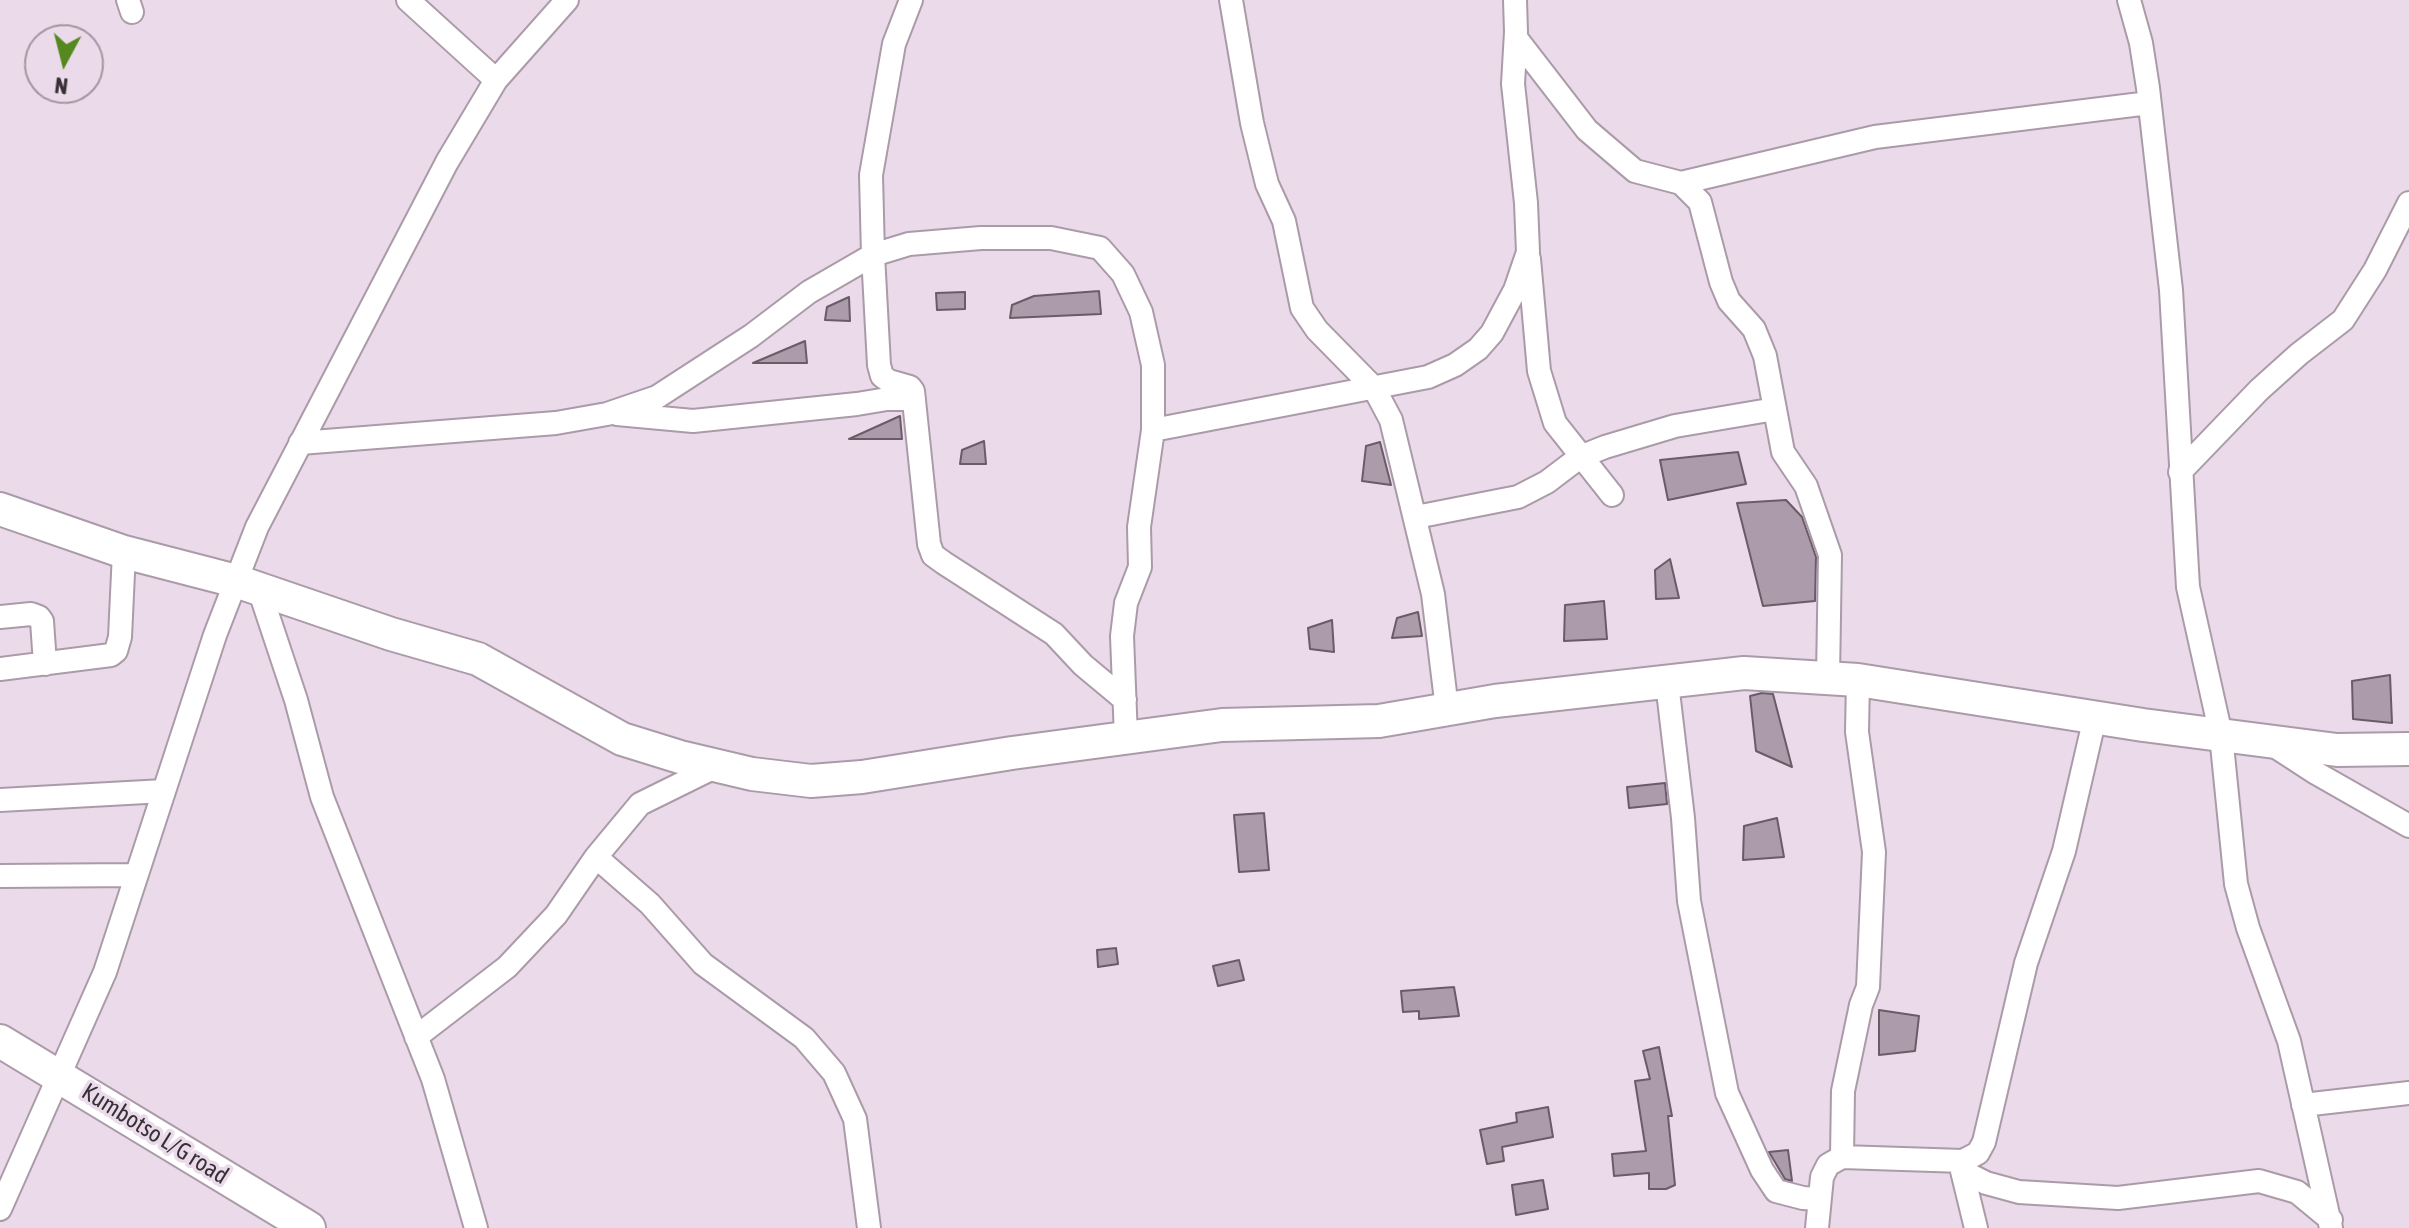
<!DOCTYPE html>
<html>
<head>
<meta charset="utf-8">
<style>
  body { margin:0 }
  #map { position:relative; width:2409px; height:1228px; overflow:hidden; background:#ebdae9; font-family:"Asap Condensed",sans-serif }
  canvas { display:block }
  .north { position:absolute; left:24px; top:24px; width:80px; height:80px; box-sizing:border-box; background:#ebdae9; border:2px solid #a396a2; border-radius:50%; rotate:187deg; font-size:22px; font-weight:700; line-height:32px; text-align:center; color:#373137 }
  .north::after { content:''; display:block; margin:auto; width:28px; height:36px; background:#558920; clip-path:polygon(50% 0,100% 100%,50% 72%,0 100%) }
</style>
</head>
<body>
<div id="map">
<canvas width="2409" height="1228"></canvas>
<div class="north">N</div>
</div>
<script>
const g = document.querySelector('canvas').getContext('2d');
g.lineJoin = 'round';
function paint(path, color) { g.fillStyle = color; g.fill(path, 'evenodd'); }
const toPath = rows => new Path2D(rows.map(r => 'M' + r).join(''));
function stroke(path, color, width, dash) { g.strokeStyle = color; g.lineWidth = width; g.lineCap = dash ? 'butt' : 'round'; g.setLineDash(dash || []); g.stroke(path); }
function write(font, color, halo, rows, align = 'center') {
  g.font = font + ' "Asap Condensed",sans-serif'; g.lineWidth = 7; g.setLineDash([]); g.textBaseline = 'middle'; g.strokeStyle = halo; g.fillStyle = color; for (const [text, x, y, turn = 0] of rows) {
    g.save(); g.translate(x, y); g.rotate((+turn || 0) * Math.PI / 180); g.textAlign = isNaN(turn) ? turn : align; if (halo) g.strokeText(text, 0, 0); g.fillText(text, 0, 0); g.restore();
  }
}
const building = toPath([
  [1099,291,1101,314,1010,318,1012,305,1034,296,1099,291],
  [965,292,965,309,937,310,936,293,965,292],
  [849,297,850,321,825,320,827,307,849,297],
  [805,341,807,363,753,363,805,341],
  [900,416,902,439,849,439,900,416],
  [984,441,986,464,960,464,962,450,984,441],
  [1380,442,1391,485,1362,481,1366,446,1380,442],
  [1738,452,1746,484,1668,500,1660,460,1738,452],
  [1786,500,1802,517,1816,557,1815,601,1763,606,1737,503,1786,500],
  [1670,559,1679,598,1656,599,1655,570,1670,559],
  [1604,601,1607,639,1564,641,1565,605,1604,601],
  [1418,612,1422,636,1392,638,1397,618,1418,612],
  [1332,620,1334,652,1310,649,1308,628,1332,620],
  [2390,675,2392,723,2353,719,2352,681,2390,675],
  [1762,693,1773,694,1792,767,1756,751,1750,696,1762,693],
  [1665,783,1667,804,1629,808,1627,787,1665,783],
  [1264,813,1269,870,1239,872,1234,815,1264,813],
  [1777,818,1784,857,1743,860,1744,826,1777,818],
  [1116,948,1118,964,1098,967,1097,950,1116,948],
  [1239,960,1244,980,1218,986,1213,966,1239,960],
  [1454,987,1459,1016,1419,1019,1419,1011,1403,1012,1401,991,1454,987],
  [1879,1010,1919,1016,1915,1051,1879,1055,1879,1010],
  [1659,1047,1672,1116,1668,1116,1675,1185,1666,1189,1649,1189,1649,1173,1614,1176,1612,1154,1646,1151,1635,1081,1650,1079,1643,1051,1659,1047],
  [1548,1107,1553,1137,1502,1147,1504,1161,1487,1164,1480,1130,1517,1122,1516,1113,1548,1107],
  [1788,1150,1792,1181,1785,1179,1769,1152,1788,1150],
  [1543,1180,1548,1209,1516,1215,1512,1185,1543,1180]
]);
paint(building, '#ac9cab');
stroke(building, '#6a5b69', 2);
const street = toPath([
  [128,0,132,12],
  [408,0,496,80],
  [911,0,894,44,871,175,873,255,879,365,882,376,889,381,910,387,913,391,929,544,933,555,944,563,1054,634,1083,665,1125,700],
  [1231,0,1252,123,1267,184,1284,221,1302,308,1317,330,1374,388,1391,420,1433,594,1447,709],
  [2129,0,2141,43,2148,88,2171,290,2188,587,2221,735,2236,884,2248,928,2289,1041,2331,1228],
  [1516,38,1587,130,1635,171,1681,183,1700,202,1721,282,1729,301,1754,329,1765,356,1783,452,1806,486,1830,555,1828,677],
  [1681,183,1875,137,2149,103],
  [1529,259,1539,371,1555,423,1612,495],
  [617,414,693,421,857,404,887,399,914,399],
  [1153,430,1428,377,1455,365,1478,349,1492,333,1515,290,1528,252,1526,203,1513,84,1516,32,1515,0],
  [300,443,556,423,607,414,657,397,751,336,809,292,873,255,909,244,981,238,1051,238,1100,248,1123,274,1141,312,1153,365,1153,430,1139,527,1140,567,1126,603,1122,636,1126,738],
  [2180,472,2259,390,2299,354,2343,320,2375,270,2409,203],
  [1416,517,1518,497,1547,482,1580,457,1605,447,1675,426,1775,409],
  [259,589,296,700,322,797,433,1079,476,1228],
  [0,617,31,614,39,617,42,621,45,664],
  [0,669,111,655,116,651,120,637,124,552],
  [1667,683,1683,818,1689,901,1727,1093,1762,1170,1776,1191,1803,1198,1818,1199],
  [2273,745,2316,773,2409,826],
  [0,800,164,791],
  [596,857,650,904,703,964,804,1038,834,1073,855,1119,869,1228],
  [0,876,136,875],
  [416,1037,507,967,556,915,596,857,640,804,717,766],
  [2303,1105,2409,1093],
  [1842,1157,1843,1091,1861,1005,1868,987,1874,852,1857,732,1858,680],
  [1963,1163,1962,1171,1976,1228],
  [1962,1171,1986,1183,2019,1192,2118,1198,2259,1181,2297,1192,2331,1220],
  [0,1209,105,972,215,635,257,527,447,162,496,80,567,0],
  [1817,1228,1822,1177,1828,1165,1842,1157,1963,1161,1978,1153,1984,1142,2026,963,2064,851,2095,717]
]);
const secondary = toPath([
  [0,509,124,552,236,581,391,634,478,659,622,739,680,757,752,774,811,781,862,777,1012,753,1222,725,1379,721,1495,701,1744,673,1858,680,2143,725,2337,750,2409,749],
  [0,1041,309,1228]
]);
stroke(street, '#ab9ba9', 26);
stroke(secondary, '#ab9ba9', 36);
stroke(street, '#fff', 22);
stroke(secondary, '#fff', 32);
write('24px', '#373137', '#ebdae9', [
  ["Kumbotso L/G road",155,1134,32]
]);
</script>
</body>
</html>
